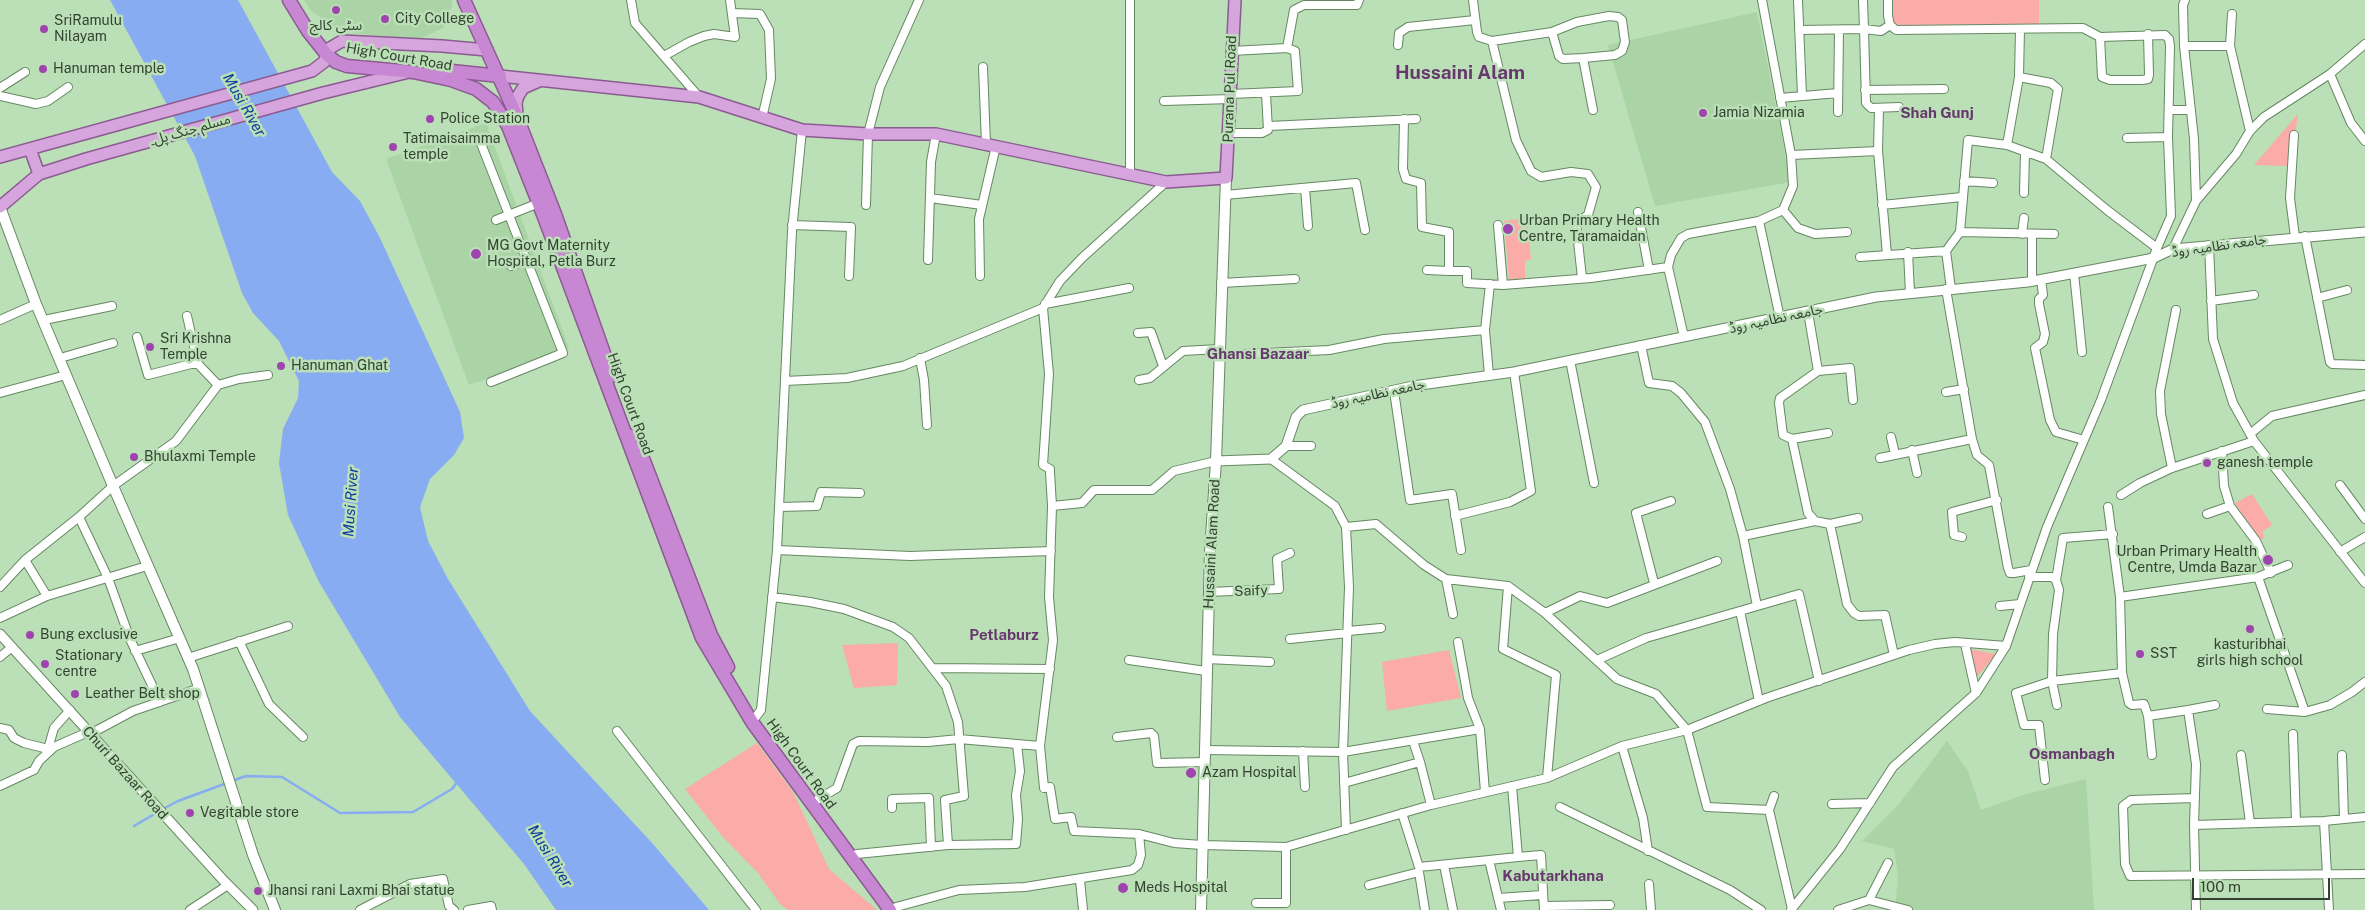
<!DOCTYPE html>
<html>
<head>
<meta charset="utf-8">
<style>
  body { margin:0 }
  #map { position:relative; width:2365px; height:910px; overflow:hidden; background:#bbdfb6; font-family:"Public Sans",sans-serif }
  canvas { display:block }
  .scale { position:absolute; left:2192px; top:878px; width:138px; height:22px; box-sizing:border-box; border:2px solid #334131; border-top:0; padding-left:6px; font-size:15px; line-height:18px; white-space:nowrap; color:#334131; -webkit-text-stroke:4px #bbdfb6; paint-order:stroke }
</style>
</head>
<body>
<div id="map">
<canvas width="2365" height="910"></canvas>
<div class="scale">100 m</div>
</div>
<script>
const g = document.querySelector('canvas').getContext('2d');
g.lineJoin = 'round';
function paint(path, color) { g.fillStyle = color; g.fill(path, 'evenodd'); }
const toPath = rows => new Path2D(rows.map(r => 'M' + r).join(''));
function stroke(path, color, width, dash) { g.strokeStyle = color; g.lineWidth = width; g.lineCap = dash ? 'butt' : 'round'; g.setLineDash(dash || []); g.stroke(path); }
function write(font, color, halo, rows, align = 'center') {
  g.font = font + ' "Public Sans","Noto Sans Arabic",sans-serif'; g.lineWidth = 5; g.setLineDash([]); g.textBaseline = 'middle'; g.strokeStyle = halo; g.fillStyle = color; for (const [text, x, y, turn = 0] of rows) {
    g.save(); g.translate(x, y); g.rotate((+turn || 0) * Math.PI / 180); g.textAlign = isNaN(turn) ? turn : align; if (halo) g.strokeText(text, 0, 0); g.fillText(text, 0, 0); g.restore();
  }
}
paint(toPath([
  [304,0,452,0,452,5,443,28,418,40,343,32,311,11],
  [1757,12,1791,182,1655,206,1608,45],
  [486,123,569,348,563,353,469,385,386,159],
  [1947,741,1968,771,1981,810,2023,795,2086,779,2094,910,1895,910,1898,877,1894,849,1862,841,1899,804]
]), '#abd4a6');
paint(toPath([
  [1890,0,2039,0,2039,24,1898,25,1891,21],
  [2298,114,2291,166,2254,165],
  [1525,218,1527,221,1531,259,1525,261,1525,279,1509,280,1504,221],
  [2252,494,2272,525,2262,532,2265,537,2259,541,2235,503],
  [898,643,897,685,854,688,842,645],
  [1964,648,1996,654,1971,684],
  [1449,650,1461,698,1387,711,1382,662],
  [757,743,793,792,829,869,877,910,788,910,780,904,758,873,722,836,685,789]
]), '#fbaba8');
paint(toPath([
  [110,0,238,0,332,172,360,201,380,238,460,412,464,438,454,455,430,479,420,507,428,541,448,579,530,711,653,844,709,910,556,910,524,864,400,717,319,582,288,515,279,463,283,429,298,398,299,381,279,341,253,313,242,293,195,156]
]), '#87acf1');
stroke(toPath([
  [232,781,246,776,282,777,340,813,413,812,452,789,458,781],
  [163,809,178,801,227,783],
  [134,826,158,812]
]), '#87acf1', 2.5);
const minor = toPath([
  [631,0,635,23,699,97],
  [1130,0,1130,176],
  [1473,0,1477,32,1479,37,1492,41,1552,32,1577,22,1609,16,1618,17,1622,20,1625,42,1622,51,1615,55,1583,58],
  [1762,0,1791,155,1793,186,1783,210],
  [1798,0,1802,96],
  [732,13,760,14,769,30,771,79,762,118],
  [2232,14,2230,46,2250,131],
  [1890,25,1881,31,1864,29,1866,103,1871,108,1899,107],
  [1799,30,1864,29,1863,0],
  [1552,32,1559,56,1563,59,1583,58,1593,110],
  [2100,37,2102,77,2110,80,2142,80,2148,79,2149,75,2148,34],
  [1492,41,1516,140,1531,171,1541,177,1571,172,1588,174,1596,187,1588,215,1576,223,1582,278],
  [1398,45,1399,33,1408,27,1475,20],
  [2184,46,2230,46],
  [1287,48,1294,10,1304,5,1357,5,1359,0],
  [664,56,689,42,704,36,714,34,735,37,730,0],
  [983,67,986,144],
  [2330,74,2351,123,2365,141],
  [2019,77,2051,83,2058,89,2046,159],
  [0,88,25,72],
  [1865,90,1944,89],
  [1231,94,1298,91,1295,51,1287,48,1232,51],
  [0,96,36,104,48,101,68,87],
  [1780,98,1838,93],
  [1164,101,1231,99],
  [1879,108,1878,151,1887,255],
  [2169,110,2191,110],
  [1838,112,1839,30],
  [1404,119,1403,169,1406,179,1421,183,1422,227,1449,232,1449,271,1467,271,1467,283,1503,285,1591,278,1668,267],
  [1269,126,1416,119],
  [1229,133,1262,133,1268,130,1266,94],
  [2294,135,2290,198,2295,237],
  [2127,138,2168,137],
  [480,141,563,353,491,382],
  [2007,145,2019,77,2020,29],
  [1791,155,1878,151],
  [1964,181,1993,183],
  [1166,182,1082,258,1060,281,1043,308,1049,374,1043,465,1050,469,1050,472,1052,506,1049,597,1053,640,1040,746,1044,788,1050,787,1055,819,1071,817,1074,831,1139,834,1174,843,1202,845,1286,847,1431,805,1547,778,1622,746,1687,730,1766,698,1909,650,1935,644,1955,642,2006,646],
  [1305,188,1308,226],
  [2024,193,2025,152],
  [1225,195,1356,183,1365,230],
  [930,198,982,205],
  [2196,201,2236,154,2250,131,2264,117,2330,74,2365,44],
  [866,205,868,134,880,87,919,0],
  [1882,205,1962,197],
  [1638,212,1649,270],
  [496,220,539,203],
  [1759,221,1780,318],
  [792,225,851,227,849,276],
  [1498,225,1503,285],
  [1960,232,2054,234],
  [2022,234,2024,218],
  [2032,234,2032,281],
  [2305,236,2330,362,2332,364,2365,365],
  [2209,245,2213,339,2233,403,2254,441,2365,583],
  [2173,249,2196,201,2194,139,2184,46,2183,5,2185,0],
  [1908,252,1910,293],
  [1860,257,1946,251],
  [928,260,931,162,936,134],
  [511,266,526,260],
  [1427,270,1449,271],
  [2074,273,2082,352],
  [980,276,979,219,996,146],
  [2041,279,2043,295,2039,299,2039,304,2045,334,2043,342,2035,348,2050,420,2056,432,2084,440],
  [1221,283,1295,279],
  [1946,289,1972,439,1977,455,1989,465,2008,568,2010,573,2014,573,2031,570],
  [1951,289,1946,251,1960,232,1968,140,2007,145,2046,159,2107,210,2157,248],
  [2317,298,2347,290],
  [2211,301,2254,295],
  [1045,304,1129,288],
  [187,316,198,364,218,385],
  [0,320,36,304],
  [44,320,112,306],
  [1485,330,1490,284],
  [1138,333,1151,332,1163,366],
  [137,337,148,375,191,364,198,364],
  [1684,337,1668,267,1671,255,1681,238,1688,234,1759,221,1783,210,1798,228,1815,234,1847,232],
  [1641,345,1649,383,1672,386,1681,393,1705,422,1730,489,1743,536,1757,606],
  [60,358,113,343],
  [920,358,924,380,927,425],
  [1570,360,1594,483],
  [1219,362,1223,355,1329,350,1384,339,1485,330,1489,375],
  [1818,371,1850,368,1853,400],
  [1139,380,1150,378,1183,351,1219,349],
  [785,381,847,378,903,366,1043,308],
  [1394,391,1410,500,1452,494,1461,550],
  [1946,392,1964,389],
  [0,393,66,375],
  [1828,433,1792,439,1808,513,1815,521,1830,524,1858,518],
  [2250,434,2272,416,2365,395],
  [1891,437,1895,454],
  [1792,439,1783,435,1779,403,1780,398,1818,371,1808,312],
  [1286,446,1311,446],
  [1912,450,1917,473],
  [2222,451,2224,486,2230,506,2256,541,2271,573],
  [1880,458,1972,439],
  [1271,459,1335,506,1346,527,1349,587,1343,752,1346,830],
  [2172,468,2161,414,2160,391,2176,310],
  [2340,485,2365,519],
  [2121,495,2140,483,2172,468,2254,441],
  [1052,506,1082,503,1094,490,1152,490,1174,471,1216,461],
  [779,507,817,506,821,492,860,493],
  [2108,507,2120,597],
  [2207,514,2230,506],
  [1455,516,1510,502,1531,491,1514,372],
  [79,517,108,578,130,639,160,702],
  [1830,524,1847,604,1854,613,1859,616,1885,615,1894,655],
  [1346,527,1376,524,1424,565,1446,579,1508,586,1545,613,1617,679,1656,694,1687,730,1707,807,1769,810,1792,909],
  [1743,536,1815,521],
  [1962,537,1954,535,1952,512,1997,500],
  [777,550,910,556,1051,551],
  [2340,552,2365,537],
  [25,560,47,596],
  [2029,577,2052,577,2056,580,2059,590,2053,634,2052,681,2016,693,2024,725,2039,725,2045,780],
  [2258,577,2288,565],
  [1446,579,1453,614],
  [2056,580,2063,538,2113,534],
  [1654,583,1636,513,1671,501],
  [1508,586,1503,649,1556,675,1547,778],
  [0,587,25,560,79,517,113,486,176,441,218,385,239,379,268,375],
  [1209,592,1279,589,1277,559,1290,553],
  [772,597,810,602,844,609,893,627,909,638,946,686,958,722,964,796,945,800,948,845],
  [2000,606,2020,604],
  [1740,611,1759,701],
  [1545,613,1580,596,1607,603,1717,561],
  [0,618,47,596,147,566],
  [1348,631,1381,628],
  [1290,639,1348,633],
  [239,641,269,704,303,737],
  [1458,642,1468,698,1480,729,1485,792],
  [1965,644,1976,693],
  [135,651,180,638],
  [0,657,12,647],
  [188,658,288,626],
  [1207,659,1270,662],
  [1129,660,1206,671],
  [1597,660,1646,638,1799,594,1819,681],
  [933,668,1050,669],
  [2122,673,2129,703,2132,705,2144,704,2148,716,2188,710,2196,764,2194,825,2196,910],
  [2057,705,2052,681,2122,673,2120,597,2258,577,2305,712],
  [2267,709,2305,712,2330,705,2352,692,2365,682],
  [2188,710,2215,705],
  [2148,716,2152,755],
  [752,722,761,710,777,550,792,231,802,130],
  [0,728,9,730,14,738,24,743,48,749,54,747],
  [617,731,756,910],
  [90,734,133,711,200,688],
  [2293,734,2296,821],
  [1117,737,1151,733,1154,736,1157,763,1205,762],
  [1622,746,1643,818,1648,851],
  [48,749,54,728,70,710],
  [1205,750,1343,752,1480,729],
  [1303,751,1305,787],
  [2241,755,2250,823],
  [2342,755,2344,819],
  [1420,762,1431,805],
  [1344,783,1420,762,1413,741],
  [0,786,34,770,39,761,54,747,88,732],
  [2195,798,2131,800,2123,806,2125,864,2130,876,2365,874],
  [817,800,837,788,853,744,859,741,928,742,959,739,1040,746],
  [1832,804,1870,803],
  [1560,807,1730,890,1761,910],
  [892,808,892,799,929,798,931,847],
  [1769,810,1774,796],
  [1402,813,1419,867,1489,860],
  [2324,821,2329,910],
  [2194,825,2324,821,2365,817],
  [857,854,948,845,1016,844,1018,819,1016,795,1020,771,1017,744],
  [1518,857,1541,855,1544,910],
  [1444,865,1453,910],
  [1080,880,1083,910],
  [1649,884,1651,910],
  [1369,885,1419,872,1425,910],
  [1498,898,1542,895],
  [1869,900,1888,863],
  [1256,903,1286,903,1286,847],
  [1544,906,1610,905],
  [896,907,959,890,1025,887,1132,870,1138,865,1141,855,1139,834],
  [190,910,228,885],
  [360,910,410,884,443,879,449,906,454,910],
  [468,910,491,906,492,910],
  [1501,910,1489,860,1518,857,1512,786],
  [1791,910,1840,849,1893,767,1976,693,2006,646,2047,527,2101,400,2157,248,2171,216,2168,137,2170,46,2169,39,2165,35,2100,37,2083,28,1896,30,1890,25,1888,16,1888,0],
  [1838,910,1869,900,1908,910]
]);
const tertiary = toPath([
  [1216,461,1271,459,1286,446,1296,417,1303,410,1413,386,1514,372,1876,297,2028,282,2154,258,2173,249,2365,232],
  [0,634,224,881,253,910]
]);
const secondary = toPath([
  [0,207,36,304,113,486,193,669,253,855,275,910],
  [1201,910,1210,552,1216,461,1226,178]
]);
const primary = toPath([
  [500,76,699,97,802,130,868,134,936,134,1166,182,1226,178,1235,0],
  [517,115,516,103,518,96,523,88,539,81],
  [30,149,39,174],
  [0,157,312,71,324,62,330,48,342,41,442,46,487,50],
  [0,207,39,174,86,159,323,93,405,73]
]);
const trunk = toPath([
  [289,0,308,31,327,55,336,62,347,66,413,72,451,80,476,89,493,102,508,126,544,217,702,638,752,722,890,910],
  [464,0,517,117,555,214,612,376],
  [433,72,442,70,500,76],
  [634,435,711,635,728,667]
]);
stroke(minor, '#668862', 10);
stroke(tertiary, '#668862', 11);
stroke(secondary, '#668862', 12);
stroke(primary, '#8b5b92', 14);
stroke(trunk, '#8b5b92', 15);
stroke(minor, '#fff', 8);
stroke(tertiary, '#fff', 9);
stroke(secondary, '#fff', 10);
stroke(primary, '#d6a5dd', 11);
stroke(trunk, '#c887d2', 12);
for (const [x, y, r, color] of [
  [336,10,5,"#9f43ae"],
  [385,19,5,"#9f43ae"],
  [44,29,5,"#9f43ae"],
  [43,69,5,"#9f43ae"],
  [1703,113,5,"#9f43ae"],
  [430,119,5,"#9f43ae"],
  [393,147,5,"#9f43ae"],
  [1508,229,6,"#9f43ae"],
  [476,254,6,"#9f43ae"],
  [150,347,5,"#9f43ae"],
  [281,366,5,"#9f43ae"],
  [134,457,5,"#9f43ae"],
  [2207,463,5,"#9f43ae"],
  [2268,560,6,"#9f43ae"],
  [2250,629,5,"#9f43ae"],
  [30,635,5,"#9f43ae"],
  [2140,654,5,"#9f43ae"],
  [45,664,5,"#9f43ae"],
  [75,694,5,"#9f43ae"],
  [1191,773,6,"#9f43ae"],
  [190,813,5,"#9f43ae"],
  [1123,888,6,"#9f43ae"],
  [258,891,5,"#9f43ae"]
]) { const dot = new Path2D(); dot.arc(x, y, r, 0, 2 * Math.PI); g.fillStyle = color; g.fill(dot); stroke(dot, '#bbdfb6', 2); }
write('14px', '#334131', '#bbdfb6', [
  ["City College",395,19],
  ["SriRamulu",54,21],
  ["Nilayam",54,37],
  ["سٹی کالج",336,26,"center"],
  ["Hanuman temple",53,69],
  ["Jamia Nizamia",1713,113],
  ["Police Station",440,119],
  ["Tatimaisaimma",403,139],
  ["temple",403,155],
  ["Urban Primary Health",1519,221],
  ["Centre, Taramaidan",1519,237],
  ["MG Govt Maternity",487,246],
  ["Hospital, Petla Burz",487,262],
  ["Sri Krishna",160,339],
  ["Temple",160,355],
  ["Hanuman Ghat",291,366],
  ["Bhulaxmi Temple",144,457],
  ["ganesh temple",2217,463],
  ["Urban Primary Health",2257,552,"right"],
  ["Centre, Umda Bazar",2257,568,"right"],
  ["Bung exclusive",40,635],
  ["kasturibhai",2250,645,"center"],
  ["girls high school",2250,661,"center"],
  ["SST",2150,654],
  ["Stationary",55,656],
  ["centre",55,672],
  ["Leather Belt shop",85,694],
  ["Azam Hospital",1202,773],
  ["Vegitable store",200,813],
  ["Meds Hospital",1134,888],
  ["Jhansi rani Laxmi Bhai statue",268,891]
], 'left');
write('14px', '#334131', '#bbdfb6', [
  ["High Court Road",399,57,10],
  ["Purana Pul Road",1230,89,-88],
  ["مسلم جنگ پل۔",190,130,-16],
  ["جامعہ نظامیہ روڈ",2219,246,-8],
  ["جامعہ نظامیہ روڈ",1776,319,-12],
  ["جامعہ نظامیہ روڈ",1378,394,-12],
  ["High Court Road",630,404,70],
  ["Hussaini Alam Road",1212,544,-87],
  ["Saify",1251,591,-2],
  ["High Court Road",801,764,54],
  ["Churi Bazaar Road",125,773,48]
]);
write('italic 15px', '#0a3b9c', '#bbdfb6', [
  ["Musi River",244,105,60],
  ["Musi River",351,502,-86],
  ["Musi River",550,856,58]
]);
write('bold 15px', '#66386d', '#bbdfb6', [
  ["Shah Gunj",1937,113],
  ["Ghansi Bazaar",1258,354],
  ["Petlaburz",1004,635],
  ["Osmanbagh",2072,754],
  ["Kabutarkhana",1553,876]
]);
write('bold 19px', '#66386d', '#bbdfb6', [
  ["Hussaini Alam",1460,73]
]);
</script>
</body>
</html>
